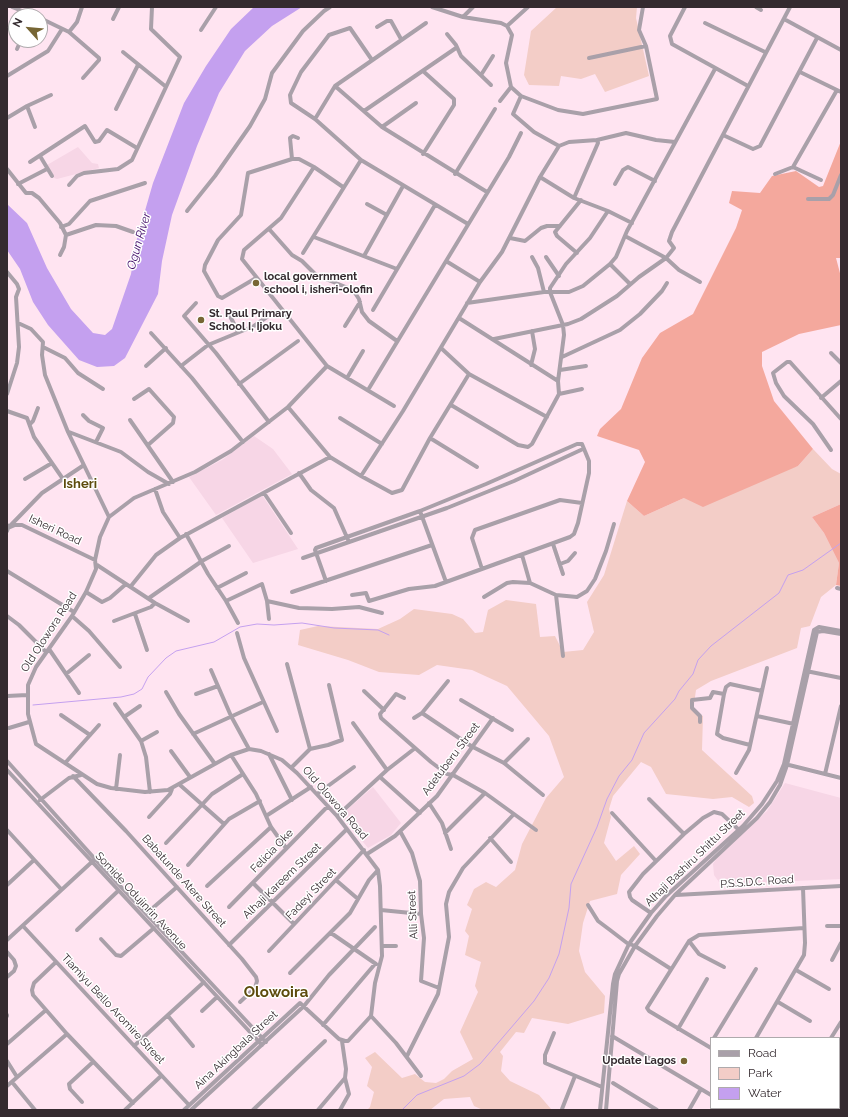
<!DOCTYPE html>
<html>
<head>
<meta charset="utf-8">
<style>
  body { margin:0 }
  #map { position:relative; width:848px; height:1117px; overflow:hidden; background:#ffe4f1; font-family:Raleway,sans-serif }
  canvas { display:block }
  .frame { position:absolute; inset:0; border:8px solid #342a2f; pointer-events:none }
  .legend { position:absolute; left:710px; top:1037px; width:130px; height:72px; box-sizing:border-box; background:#fff; border:1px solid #aeaaac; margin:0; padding:5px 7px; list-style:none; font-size:12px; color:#342a2f }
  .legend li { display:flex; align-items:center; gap:8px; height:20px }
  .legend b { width:20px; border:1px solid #aeaaac }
  .north { position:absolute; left:8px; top:8px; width:40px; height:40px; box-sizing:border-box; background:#fff; border:1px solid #aeaaac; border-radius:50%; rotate:297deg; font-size:11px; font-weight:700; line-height:16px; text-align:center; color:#342a2f }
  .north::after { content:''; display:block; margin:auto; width:14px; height:18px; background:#776634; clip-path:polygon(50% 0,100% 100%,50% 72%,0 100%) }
</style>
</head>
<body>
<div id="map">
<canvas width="848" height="1117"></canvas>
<div class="frame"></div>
<ul class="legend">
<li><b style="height:5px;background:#a9a0a9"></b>Road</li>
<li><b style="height:11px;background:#f3cdc7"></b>Park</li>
<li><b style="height:11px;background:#c4a0ef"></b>Water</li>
</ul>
<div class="north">N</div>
</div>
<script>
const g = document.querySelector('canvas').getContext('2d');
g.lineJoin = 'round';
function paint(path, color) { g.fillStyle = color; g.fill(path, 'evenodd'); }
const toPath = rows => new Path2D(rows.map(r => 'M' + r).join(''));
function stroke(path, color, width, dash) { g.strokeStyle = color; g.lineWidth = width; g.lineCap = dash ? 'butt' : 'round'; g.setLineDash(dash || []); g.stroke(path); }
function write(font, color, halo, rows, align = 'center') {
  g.font = font + ' Raleway,sans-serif'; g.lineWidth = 3; g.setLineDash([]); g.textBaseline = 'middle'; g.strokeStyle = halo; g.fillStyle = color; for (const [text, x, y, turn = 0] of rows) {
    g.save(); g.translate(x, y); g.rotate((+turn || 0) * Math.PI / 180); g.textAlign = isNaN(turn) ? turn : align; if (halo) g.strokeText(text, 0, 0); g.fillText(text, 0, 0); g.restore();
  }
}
paint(toPath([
  [78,147,92,163,98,164,99,168,57,179,54,178,47,165],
  [254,436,273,449,292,474,216,515,189,477,222,460],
  [262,495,298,549,253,563,222,518],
  [785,783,841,798,841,879,726,884,719,882,714,875,713,864,718,856,767,811],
  [373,787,401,823,391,835,368,848,341,815]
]), '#f7d6e6');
paint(toPath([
  [557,7,637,7,636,18,649,76,605,92,595,74,581,79,561,76,559,86,529,85,524,75,531,31],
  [813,449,832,469,841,474,841,504,812,517,824,533,839,563,836,585,821,597,810,626,801,628,797,648,711,681,696,690,693,711,703,716,702,750,752,796,754,803,749,807,732,797,713,799,666,794,651,767,641,762,613,796,609,809,611,817,604,843,616,861,634,846,640,854,621,875,617,894,590,901,583,923,579,951,585,972,605,996,604,1013,568,1024,532,1018,524,1033,516,1032,500,1052,503,1056,501,1071,510,1081,539,1095,551,1109,483,1110,474,1106,470,1097,444,1099,430,1110,367,1110,370,1107,374,1092,367,1086,372,1067,365,1058,375,1052,402,1078,415,1074,425,1082,436,1083,444,1079,452,1071,473,1059,460,1032,478,992,475,986,481,962,465,955,469,936,465,931,472,909,467,905,474,889,486,882,496,887,515,870,522,844,546,798,564,777,549,736,507,686,472,670,437,665,419,675,379,672,348,660,298,645,300,630,318,626,378,629,400,619,414,609,452,614,463,619,475,633,483,632,488,610,506,600,536,604,540,637,555,636,563,652,583,650,594,632,587,602,604,575,627,501,644,516,684,498,798,466]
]), '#f3cdc7');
paint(toPath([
  [841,141,841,258,836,258,841,277,841,325,799,334,762,352,762,366,774,401,813,449,798,466,703,507,684,498,644,516,627,501,645,462,639,450,597,436,600,429,621,409,642,358,660,333,693,314,736,228,742,210,729,203,732,191,760,193,772,176,796,171,819,187,823,186],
  [841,504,841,586,836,585,839,563,824,533,812,517]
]), '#f4a89d');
paint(toPath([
  [254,7,302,7,272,26,245,51,219,93,197,146,172,215,162,261,158,294,125,358,114,366,97,367,79,360,48,325,33,302,20,269,7,250,7,204,27,223,47,268,71,309,93,333,105,335,112,329,131,274,136,242,153,183,184,103,206,66,231,29]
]), '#c4a0ef');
stroke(toPath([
  [33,705,121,697,134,694,142,689,148,677,166,658,176,651,214,642,240,627,257,624,274,625,302,623,334,628,378,630,389,635],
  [402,1110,417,1095,464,1076,480,1064,534,1001,549,978,559,954,569,908,571,884,597,827,607,799,619,776,632,760,644,733,675,699,679,691,693,674,698,660,711,646,779,593,788,575,803,570,841,543]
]), '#c4a0ef', 1);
stroke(toPath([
  [12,7,35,16],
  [432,7,463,17,501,23,507,26,512,35,506,63,511,87,521,96,558,110,583,114,657,99,646,46,639,30,643,7],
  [685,7,670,36,672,44,748,86],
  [756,7,761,10],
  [463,17,473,7],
  [40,18,69,32,99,58,99,60,83,78],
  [113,19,119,7],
  [784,19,841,50],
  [705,23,765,52],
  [507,26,528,7],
  [377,27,387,21,391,21,401,39],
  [201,30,216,7],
  [69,32,77,22,82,7],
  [447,34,456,45,461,56,491,85],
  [17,49,21,40],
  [123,52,165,86],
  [589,58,646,46],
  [372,60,350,28,329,35,301,72,290,95,291,103,315,119,361,160,468,224],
  [423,71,454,99,454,105,423,154],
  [800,72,841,92],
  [481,75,493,56],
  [7,76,48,51,62,29],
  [335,86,382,127,487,192],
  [521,96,513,114,534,132,559,146],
  [500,101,511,87],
  [27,106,35,127],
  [116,109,138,65],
  [364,111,456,48],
  [7,118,27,106,51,95],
  [315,119,335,86,426,23],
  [382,127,416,103],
  [723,135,753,149,760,146,817,38],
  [40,156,52,176],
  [292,159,290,138,293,136,298,138],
  [30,162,85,126,95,142,99,141,107,130,137,148],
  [314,167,281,218,244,250,242,259,327,366,394,406],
  [793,167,821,180],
  [7,169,26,193,32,193,39,198,60,223,66,235,96,225,116,226,133,232],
  [455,174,495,109],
  [775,174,793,167,837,90],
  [540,177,574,198,608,211,632,223],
  [18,184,47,169],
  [615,184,623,170,628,167,655,181],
  [69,185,77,176,84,173,118,169,132,160,180,57,151,29,152,7],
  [574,198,598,143,597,140],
  [808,199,829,199,833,195,841,175],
  [367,204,387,215],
  [187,211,215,176,250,126,265,99,272,73,303,31,324,11,330,7],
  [61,227,69,224,90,201,145,183],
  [269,229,292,255,302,261,316,275,353,290,359,299,362,312,369,321,397,341],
  [625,236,666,258,679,270,700,282],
  [314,237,397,269],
  [510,238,525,241,541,228,547,226,560,226],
  [303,253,361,160],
  [577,253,557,236,555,232,581,200],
  [60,255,64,247,66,235],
  [364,256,403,186],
  [532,257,538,268,544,292],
  [546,257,559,276],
  [446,261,480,282],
  [610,264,630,284],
  [7,272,17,284,19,289,16,297,19,347,17,363,7,394],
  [256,278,222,298,218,296,204,271,205,265,218,240,241,215,248,173,292,159,299,159,314,167,343,187],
  [196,303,184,316,216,353,269,422],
  [467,303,544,292,569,292,583,286,610,264,616,257,627,231,715,69],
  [373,310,435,205],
  [228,312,238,332],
  [18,323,31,329,43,342,42,355,45,375,68,432,109,517],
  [345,326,360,302],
  [151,333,192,378,243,442],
  [494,339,568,324,581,319,617,296,639,277,666,258,674,248,669,241,672,232,790,7],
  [43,347,65,358,78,373,103,389],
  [441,348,469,374,547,417],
  [831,353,841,363],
  [562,357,620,330,640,314,662,291,667,283],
  [531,365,535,349,532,331],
  [146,366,166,348],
  [181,366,208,345,254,326,274,312],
  [560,370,586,366],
  [347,378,363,351],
  [558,381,564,335,563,325,550,292,550,288,566,264,590,238,608,211],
  [239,384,298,341],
  [368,390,509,157,521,133],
  [559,394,582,389],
  [821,398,841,381],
  [134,399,149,389,174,417,173,423,148,445],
  [451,405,518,445,528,447,532,444,559,394,558,381,459,318],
  [288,407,330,457,361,476,403,411,480,282,502,252,540,177,559,146,569,142,597,140,626,133,656,140,675,142],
  [7,411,27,418,34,437,63,479],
  [83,415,89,421,103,428,96,442],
  [340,418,382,444],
  [130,420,173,482],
  [30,424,33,421,38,408],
  [69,432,121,452,148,472,169,484],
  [430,438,477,467],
  [831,450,813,424,784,396,776,383,773,373,787,362,790,362,841,419],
  [299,473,311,490,334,508,349,542],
  [361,476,392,493,402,490,430,438,469,374],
  [25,479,52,463],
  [155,489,163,512,180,538],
  [264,493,291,533],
  [420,511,446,582],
  [7,525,8,528,42,493,84,465],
  [7,531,8,528,15,525,22,525,95,560],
  [186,534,208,574,226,601,238,623],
  [553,544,563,574],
  [522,555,530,583],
  [303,558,447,508,514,481,583,449],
  [560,564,568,561,575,553],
  [97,565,155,603,188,621],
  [482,569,472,538,475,530,560,500,582,503],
  [7,571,74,612],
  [326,581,315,550,316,548,420,511,486,484,577,444,582,444,589,461,589,473,578,523,574,534,570,537,435,586,409,589,369,601,366,593,352,595],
  [131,586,156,555,180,538,330,457],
  [217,588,246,573],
  [837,588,841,589],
  [86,592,102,602,110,598,126,584],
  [292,592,432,545],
  [556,595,563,656],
  [484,597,507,583,513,582,530,583,556,595,577,597,587,591,595,579,606,551,614,524],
  [149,598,202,561,229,546],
  [226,601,262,584,267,601,269,619],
  [267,601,299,608,332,609,359,607,382,613],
  [135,614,147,650],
  [7,616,19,625,46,652],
  [72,616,89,631,120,667],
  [114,621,151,607,155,603],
  [237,633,244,658,277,731],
  [49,649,79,693],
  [287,664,310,749],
  [211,670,231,716,249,749],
  [806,671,841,678],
  [66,674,89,655],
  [364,691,384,710],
  [166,692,179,714,215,764],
  [196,694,218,686],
  [7,696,27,695],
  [404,698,396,694,380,714,381,718,431,762,447,774,453,775,485,793,536,830],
  [461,700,512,730],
  [115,704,141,741,146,757,150,792],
  [422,713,471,746,504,763,543,795],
  [61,715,90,735],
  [757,716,794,724],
  [124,717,140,706],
  [414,718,422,713,448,681],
  [700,722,700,716,692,708,692,700,710,698,713,692,724,694],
  [353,723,387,770],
  [9,728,29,722],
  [193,734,263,702],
  [141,741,157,732],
  [750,745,723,738,717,734,724,694,726,687,730,684,762,691],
  [171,751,190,777],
  [269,754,292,800],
  [231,755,256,794,271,827,286,848],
  [7,761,95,859,266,1042],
  [66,762,99,725],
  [504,763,528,739],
  [785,764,841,778],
  [292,767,310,749,328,745,342,740,329,685],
  [7,770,262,1045],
  [736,773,749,750,767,668],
  [825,774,841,706],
  [73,776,126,831,242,959,256,977,257,981,255,988,240,1002],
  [380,777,420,813],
  [180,785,224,824],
  [116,789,120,755],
  [317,794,354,767],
  [649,799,684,834],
  [40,800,69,778,81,775],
  [429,803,442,823,451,849],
  [612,813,656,861],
  [266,816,311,787],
  [337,816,387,770,414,749],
  [149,817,170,794,172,789],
  [7,830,61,889],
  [400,831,412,853,420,881,421,914,424,938,421,981,439,988],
  [445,833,485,793],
  [490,838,511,862],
  [166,843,212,794,243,774],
  [367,854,395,836,437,796,493,718],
  [188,865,229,819,260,801],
  [337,881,358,899],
  [253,883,294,924],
  [7,885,34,860],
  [207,886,271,827],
  [676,895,841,886],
  [588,905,598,921,610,930,627,943,635,946,671,969],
  [229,907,328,806],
  [381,910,421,914],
  [147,913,177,887],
  [651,913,632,900,630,897,629,892,643,874,684,834,703,818,714,812,722,814,739,830],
  [23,926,189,1105],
  [827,926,841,926],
  [77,930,118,891],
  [331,933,376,964],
  [101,939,116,955,121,956,154,928],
  [7,940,94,860],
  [689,941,699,954,724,967],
  [229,945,347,829],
  [382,946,396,946],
  [269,951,364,850],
  [7,952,14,960,16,966,14,971,7,977],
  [832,960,841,943],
  [56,962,34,983,32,990,33,995,67,1034,133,1103],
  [796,970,829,989],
  [290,973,350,913,369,880,378,870],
  [778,1002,810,1021],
  [202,1011,217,997],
  [7,1016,7,1015],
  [168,1016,193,1046],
  [371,1016,396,1043,421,1076],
  [323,1025,375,964],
  [678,1029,707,979],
  [554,1033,545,1055,545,1063,602,1087],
  [612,1036,711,1095],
  [714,1038,756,969],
  [756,1038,804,955,805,943,803,888],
  [831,1038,841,1022],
  [7,1044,46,1010],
  [134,1046,204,982],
  [711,1048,649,1011,647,1008,689,941,699,935,804,928],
  [407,1056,438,994,449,937,446,904,449,892,463,868,514,814],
  [7,1061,17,1077],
  [12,1082,35,1110],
  [613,1083,657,1110],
  [7,1086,67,1034],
  [839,1099,841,1108],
  [82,1102,70,1089,69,1084,93,1062],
  [733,1108,736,1110],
  [562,1109,575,1076],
  [125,1110,161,1076],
  [184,1110,300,1003,339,1039,345,1041,348,1041,371,1016,375,983,382,956,380,886,378,870,337,816,297,773,282,760,261,751,249,749,231,755,168,790,145,792,111,788,97,784,36,744,28,714,28,685,36,667,72,616,86,592,96,569,95,560,100,537,109,517,134,498,195,472,231,451,288,407,327,366],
  [191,1110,304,1006,329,975,375,927],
  [253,1110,325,1041],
  [318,1110,345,1078],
  [340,1110,349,1094,345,1078,346,1069,342,1041],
  [600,1110,613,984,615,974,629,944,651,913,666,896,743,826,762,804,777,781,784,764,814,630,819,627,841,631],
  [606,1110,617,981,619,974,635,946,657,916,675,895,757,818,770,802,780,785,787,765,817,632,823,631,841,634],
  [689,1110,701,1089],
  [788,1110,790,1108]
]), '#a9a0a9', 4);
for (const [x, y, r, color] of [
  [256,283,4,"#776634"],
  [201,320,4,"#776634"],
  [684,1061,4,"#776634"]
]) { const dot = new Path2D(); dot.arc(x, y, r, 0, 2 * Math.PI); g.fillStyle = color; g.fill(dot); stroke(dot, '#fff', 1.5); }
write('bold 11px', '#342a2f', '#fff', [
  ["local government",264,277],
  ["school i, isheri-olofin",264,290],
  ["St. Paul Primary",209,314],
  ["School I, Ijoku",209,327],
  ["Update Lagos",676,1061,"right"]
], 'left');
write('11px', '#342a2f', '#fff', [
  ["Isheri Road",55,530,25],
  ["Old Olowora Road",49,632,-57],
  ["Adetuberu Street",451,759,-53],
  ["Old Olowora Road",335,803,49],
  ["Felicia Oke",272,851,-46],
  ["Alhaji Bashiru Shittu Street",695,858,-44],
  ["Babatunde Atere Street",184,881,48],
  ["Alhaji Kareem Street",282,881,-44],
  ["P.S.S.D.C. Road",757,882,-4],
  ["Fadeyi Street",311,894,-46],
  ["Somide Odujinrin Avenue",141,901,47],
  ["Alli Street",413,915,-93],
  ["Tiamiyu Bello Aromire Street",113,1009,47],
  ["Aina Akingbala Street",236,1050,-43]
]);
write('italic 12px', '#400a68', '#fff', [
  ["Ogun River",139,241,-74]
]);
write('bold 13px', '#5d4b0c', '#fff', [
  ["Isheri",80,484]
]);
write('bold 15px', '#5d4b0c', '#fff', [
  ["Olowoira",276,992]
]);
</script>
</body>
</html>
